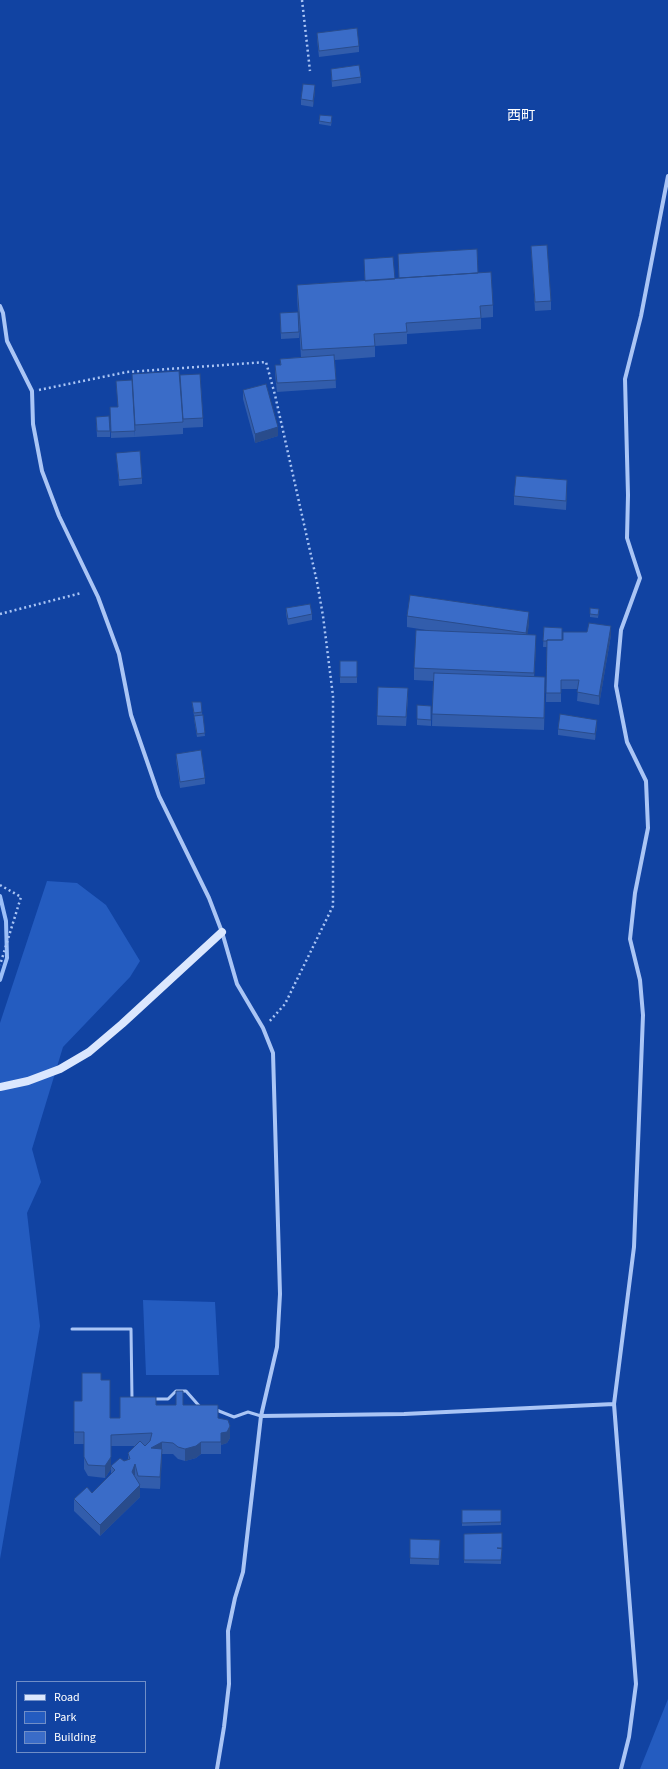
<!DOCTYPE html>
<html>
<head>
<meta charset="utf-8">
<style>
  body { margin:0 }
  #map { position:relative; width:668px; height:1769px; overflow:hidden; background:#1143a2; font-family:"Source Sans 3",sans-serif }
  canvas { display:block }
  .legend { position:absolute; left:16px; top:1681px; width:130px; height:72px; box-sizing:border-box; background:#1143a2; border:1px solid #708ec7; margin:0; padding:5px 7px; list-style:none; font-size:12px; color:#fff }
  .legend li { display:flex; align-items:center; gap:8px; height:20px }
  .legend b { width:20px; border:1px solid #708ec7 }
</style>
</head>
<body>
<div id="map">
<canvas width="668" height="1769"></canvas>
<ul class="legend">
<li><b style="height:5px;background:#dbe7fe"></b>Road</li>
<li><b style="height:11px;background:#245cc0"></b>Park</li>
<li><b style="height:11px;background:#3a6cc8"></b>Building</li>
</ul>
</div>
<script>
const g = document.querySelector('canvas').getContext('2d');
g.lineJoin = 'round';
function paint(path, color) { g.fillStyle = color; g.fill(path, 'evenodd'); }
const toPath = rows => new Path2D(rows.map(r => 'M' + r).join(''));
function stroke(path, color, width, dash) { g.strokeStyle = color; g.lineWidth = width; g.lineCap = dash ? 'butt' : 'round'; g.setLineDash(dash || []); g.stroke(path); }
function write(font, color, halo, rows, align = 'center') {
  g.font = font + ' "Source Sans 3","Noto Sans JP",sans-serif'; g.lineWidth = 3; g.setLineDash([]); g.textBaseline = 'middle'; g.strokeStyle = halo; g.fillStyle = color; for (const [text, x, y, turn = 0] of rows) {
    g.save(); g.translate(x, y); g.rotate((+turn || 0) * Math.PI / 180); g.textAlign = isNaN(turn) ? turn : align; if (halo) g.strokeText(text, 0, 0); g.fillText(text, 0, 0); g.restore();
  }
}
paint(toPath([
  [47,881,77,883,106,905,140,961,130,977,63,1047,32,1149,41,1182,27,1213,40,1326,0,1559,0,1023],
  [143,1300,215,1302,219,1375,146,1375],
  [668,1699,668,1769,640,1769]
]), '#245cc0');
stroke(toPath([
  [0,896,6,921,7,958,0,980]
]), '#9cbff8', 4);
stroke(toPath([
  [302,0,310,71],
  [39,390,127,372,266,362,275,395,317,582,323,616,333,696,333,906,285,1004,268,1023],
  [0,614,81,593],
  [0,885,21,897,0,965]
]), '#aac5f5', 2.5, [2, 3]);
stroke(toPath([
  [72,1329,131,1329,132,1399,134,1399],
  [153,1399,168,1399,176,1391,186,1391,201,1408],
  [214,1409,234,1417,248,1412,261,1416]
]), '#aac5f5', 3);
stroke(toPath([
  [0,306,3,313,7,341,32,391,33,424,42,471,59,516,98,597,119,654,131,715,159,796,209,898,222,932,237,984,263,1028,273,1053,280,1294,277,1347,261,1416,243,1572,235,1598,228,1631,229,1684,224,1727,217,1769],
  [261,1416,404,1414,614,1404],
  [621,1769,629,1737,636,1684,614,1404,634,1247,643,1015,640,980,630,939,635,893,648,828,646,781,627,742,616,686,621,630,640,578,627,538,628,495,625,379,641,316,668,176]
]), '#aac5f5', 4);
stroke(toPath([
  [0,1087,28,1081,60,1069,89,1052,122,1024,222,932]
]), '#dbe7fe', 8);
paint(toPath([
  [317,33,359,46,359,52,319,57,317,39],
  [331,69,361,77,361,83,332,87],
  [315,91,313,107,301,105,301,99],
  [332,119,331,126,319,124,319,121],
  [531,246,551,301,551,310,535,311],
  [398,254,478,273,493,305,493,317,481,318,481,329,407,334,407,344,375,346,375,357,335,360,336,388,277,392,275,374,275,365,280,365,280,359,301,357,297,297,297,285,365,281,364,259,395,279,399,278],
  [280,313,299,332,299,338,281,339],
  [132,374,180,379,203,418,203,427,183,428,183,434,135,437,132,386],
  [116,381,135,431,135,437,111,438,110,407,118,407],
  [243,390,278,436,255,443,243,399],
  [96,417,110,431,110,437,97,437],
  [116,453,142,478,142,484,119,486],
  [567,489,566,510,514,505,514,496],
  [286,608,312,614,312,620,288,625,286,614],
  [590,608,599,609,598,618,590,617],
  [407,616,529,624,527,635,536,647,534,677,545,689,544,730,432,726,433,681,414,680,414,668,432,631,407,627],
  [544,627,562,640,611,635,599,705,577,701,578,689,561,689,561,702,546,702,547,647,543,647],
  [340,661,357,661,357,683,340,683],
  [408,697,406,726,377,725,377,716],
  [192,702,202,712,205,736,197,737,194,719,194,716,195,716,194,716],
  [417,705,431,706,431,726,417,725],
  [597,726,595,740,558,735,558,729],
  [176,754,205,778,205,784,180,788,176,760],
  [101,1380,110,1418,120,1418,156,1405,183,1405,218,1418,230,1438,227,1443,221,1445,221,1454,201,1454,196,1458,185,1461,178,1459,173,1454,162,1454,160,1489,140,1488,140,1497,100,1536,74,1511,74,1499,92,1493,111,1475,111,1469,105,1478,88,1476,84,1469,84,1444,74,1444,74,1401,82,1401],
  [111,1446,135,1446,128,1453,128,1460,111,1466],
  [462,1510,501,1510,501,1525,462,1526],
  [502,1533,501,1564,464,1563,464,1534],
  [410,1539,440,1540,439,1565,410,1564]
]), '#325dac');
paint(toPath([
  [315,85,315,91,313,107,313,101],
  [278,427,278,436,255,443,255,434],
  [567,480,567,489,566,510,566,501],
  [529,612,529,624,526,644,526,633],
  [611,626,611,635,599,705,599,696],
  [536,635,536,647,534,685,534,673],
  [545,677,545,689,544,730,544,718],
  [597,720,597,726,595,740,595,734],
  [230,1426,230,1438,227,1443,221,1445,221,1433],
  [162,1442,162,1461,160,1489,160,1477,151,1448],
  [201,1442,201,1454,196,1458,185,1461,185,1449],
  [111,1457,111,1469,105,1478,105,1466],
  [135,1464,135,1476,132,1472],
  [140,1485,140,1497,100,1536,100,1525]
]), '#294c8c');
const building = toPath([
  [357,28,359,46,319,51,317,33,357,28],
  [359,65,361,77,332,81,331,69,359,65],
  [303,84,315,85,313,101,301,99,303,84],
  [320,115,332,116,331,123,319,121,320,115],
  [547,245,551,301,535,302,531,246,547,245],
  [477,249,478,273,399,278,398,254,477,249],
  [393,257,395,279,365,281,364,259,393,257],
  [491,272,493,305,480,306,481,318,406,323,407,332,374,334,375,346,302,350,297,285,491,272],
  [298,312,299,332,281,333,280,313,298,312],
  [334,355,336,380,277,383,275,365,281,365,280,359,334,355],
  [179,371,183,422,135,425,132,374,179,371],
  [200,374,203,418,183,419,180,375,200,374],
  [132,380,135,431,111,432,110,407,118,407,116,381,132,380],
  [266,384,278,427,255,434,243,390,266,384],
  [109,416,110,431,97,431,96,417,109,416],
  [140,451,142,478,119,480,116,453,140,451],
  [516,476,567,480,566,501,514,496,516,476],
  [410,595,529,612,526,633,407,616,410,595],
  [310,604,312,614,288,619,286,608,310,604],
  [590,608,599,609,598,615,590,614,590,608],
  [589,623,611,626,599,696,577,692,579,680,561,680,561,693,546,693,547,640,563,640,563,632,587,632,589,623],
  [544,627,562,628,562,640,547,640,547,641,543,641,544,627],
  [416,630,536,635,534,673,414,668,416,630],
  [340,661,357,661,357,677,340,677,340,661],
  [434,673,545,677,544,718,432,714,434,673],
  [378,687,408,688,406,717,377,716,378,687],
  [192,702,201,702,202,712,194,713,192,702],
  [417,705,431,706,431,720,417,719,417,705],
  [560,714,597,720,595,734,558,729,560,714],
  [203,715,205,733,197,734,194,716,203,715],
  [201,750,205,778,180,782,176,754,201,750],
  [82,1373,101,1373,101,1380,110,1380,110,1418,120,1418,120,1397,156,1397,156,1405,176,1405,176,1391,183,1391,183,1405,218,1405,218,1418,228,1420,230,1426,227,1432,221,1433,221,1442,201,1442,196,1446,185,1449,178,1447,173,1443,162,1442,151,1448,162,1449,160,1477,138,1476,135,1464,132,1472,140,1485,100,1525,74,1499,87,1487,92,1493,115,1470,111,1466,120,1458,124,1461,130,1459,128,1453,140,1441,145,1446,150,1441,152,1433,111,1435,111,1457,105,1466,88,1465,84,1457,84,1432,74,1432,74,1401,82,1401,82,1373],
  [462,1510,501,1510,501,1522,462,1523,462,1510],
  [502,1533,502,1548,497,1548,502,1549,501,1560,464,1560,464,1534,502,1533],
  [410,1539,440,1540,439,1559,410,1558,410,1539]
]);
paint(building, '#3a6cc8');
stroke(building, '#294c8c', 1);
write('14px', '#fff', '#1143a2', [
  ["西町",521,117]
]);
</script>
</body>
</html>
